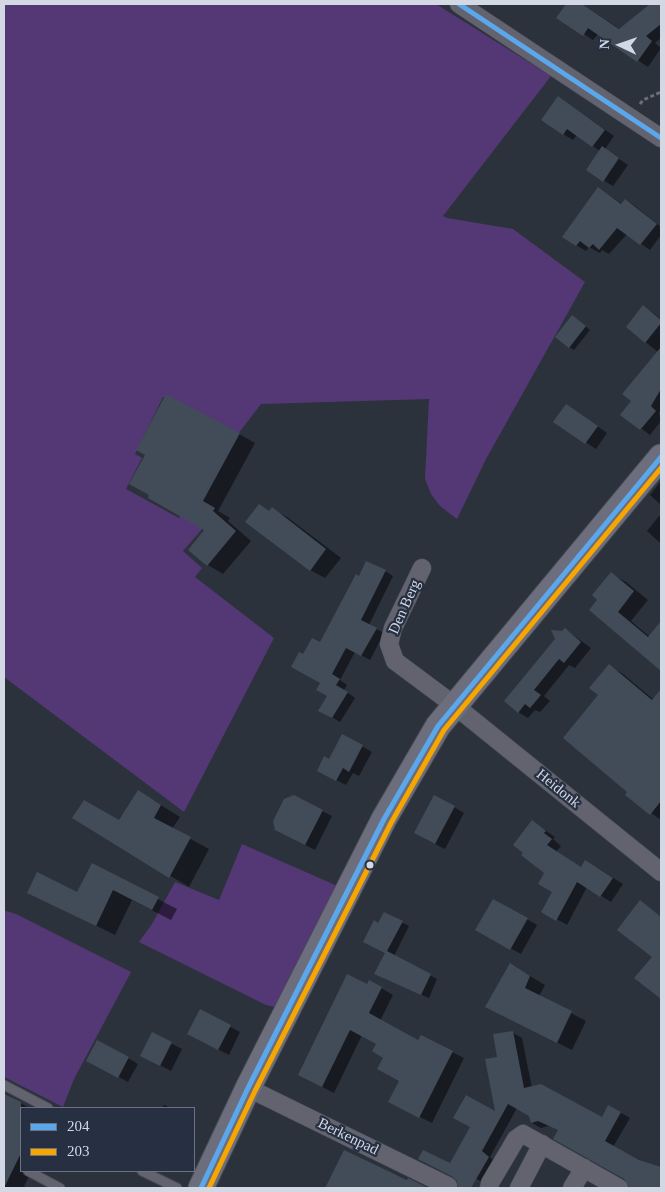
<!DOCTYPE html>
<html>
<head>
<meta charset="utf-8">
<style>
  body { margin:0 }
  #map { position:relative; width:665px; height:1192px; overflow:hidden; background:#2c323c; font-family:"Times New Roman",serif }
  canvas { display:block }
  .frame { position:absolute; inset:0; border:5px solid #d2d8e4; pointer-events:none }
  .legend { position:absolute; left:20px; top:1107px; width:175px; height:65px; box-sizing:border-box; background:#263042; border:1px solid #6b7383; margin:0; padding:6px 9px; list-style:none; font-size:15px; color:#d2d8e4 }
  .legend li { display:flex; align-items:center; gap:10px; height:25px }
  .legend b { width:25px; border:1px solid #6b7383 }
  .north { position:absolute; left:595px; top:20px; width:50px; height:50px; -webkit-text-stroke:4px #263042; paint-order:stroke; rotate:273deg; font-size:14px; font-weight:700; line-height:20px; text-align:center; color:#d2d8e4 }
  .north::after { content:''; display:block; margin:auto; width:18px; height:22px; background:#d2d8e4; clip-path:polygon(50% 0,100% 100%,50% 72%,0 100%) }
</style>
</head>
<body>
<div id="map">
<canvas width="665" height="1192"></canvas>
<div class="frame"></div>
<ul class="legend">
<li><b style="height:6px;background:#5aa8eb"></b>204</li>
<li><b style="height:6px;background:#f7a600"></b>203</li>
</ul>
<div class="north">N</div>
</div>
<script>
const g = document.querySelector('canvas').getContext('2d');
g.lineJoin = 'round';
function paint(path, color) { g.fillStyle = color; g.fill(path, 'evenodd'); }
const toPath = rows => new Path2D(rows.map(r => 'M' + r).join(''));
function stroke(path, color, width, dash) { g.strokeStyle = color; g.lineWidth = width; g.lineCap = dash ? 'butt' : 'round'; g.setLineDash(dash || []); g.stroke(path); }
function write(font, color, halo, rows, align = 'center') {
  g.font = font + ' "Times New Roman",serif'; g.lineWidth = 4.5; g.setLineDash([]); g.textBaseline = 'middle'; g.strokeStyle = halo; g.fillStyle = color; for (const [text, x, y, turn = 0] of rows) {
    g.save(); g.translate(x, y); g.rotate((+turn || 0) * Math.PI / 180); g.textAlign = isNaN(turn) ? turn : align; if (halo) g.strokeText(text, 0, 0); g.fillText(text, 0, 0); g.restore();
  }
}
paint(toPath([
  [4,4,436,4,551,76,443,216,447,218,513,229,585,282,486,459,457,519,440,506,431,494,425,479,429,399,261,404,238,434,163,397,135,454,142,458,126,489,179,518,184,510,203,528,183,551,202,568,195,577,274,638,184,812,4,677],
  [242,844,342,888,280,1008,266,1005,139,942,152,924,175,882,219,900],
  [6,911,16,914,131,972,74,1079,63,1107,4,1077,4,912]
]), '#533875');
paint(toPath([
  [568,4,582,4,620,29,652,4,661,4,661,38,655,43,661,48,648,67,598,34,593,40,558,17],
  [559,97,614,136,605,149,628,165,613,186,603,180,600,151,577,135,573,140,563,134],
  [599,188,622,204,626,200,635,206,661,227,661,235,650,250,627,234,609,254,602,250,600,253,589,247,586,251,576,245],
  [644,306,661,319,661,409,659,413,661,421,650,435,622,414,633,401,658,352,627,327],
  [577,319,590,330,574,350,569,347],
  [576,411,607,433,596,449,555,422],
  [239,434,255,443,218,511,230,518,228,521,251,541,223,574,208,565,206,530,149,498],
  [661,481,661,505,650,495],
  [272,509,287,517,341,558,325,578,310,570,270,512],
  [659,516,661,517,661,544,647,531],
  [385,571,393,576,369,625,384,633,370,660,355,652,340,680,347,685,344,690,355,698,340,722,320,710,328,696,304,656,320,643,359,577],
  [611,574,626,582,648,600,631,621,650,637,659,626,661,627,661,670,590,610,599,599],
  [565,629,591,648,575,668,569,665,544,696,550,701,540,712,535,710,528,718,518,712],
  [609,666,623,674,654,700,661,691,661,820,626,795,629,792,600,695],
  [362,746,372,752,359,776,353,773,346,785,328,776,330,761],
  [138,791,180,817,172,829,209,849,189,887,74,818,119,822],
  [454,807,464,813,445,849,425,839],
  [322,811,332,816,315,850,286,835],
  [533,822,555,837,553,839,561,846,556,852,582,868,596,867,623,884,611,902,587,887,567,925,543,911,553,892,546,873],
  [92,865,177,909,171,920,132,900,115,935,28,892,77,894],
  [494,900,537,925,521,954,477,930],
  [640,902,661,917,661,997,658,995,653,957],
  [384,913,409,926,394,956,437,979,429,998,383,978,386,953],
  [525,973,545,985,539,996,586,1021,572,1050,502,1015],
  [367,985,381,988,393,995,380,1021,419,1042,452,1052,464,1058,432,1123,402,1108,400,1081,377,1043,362,1035,334,1093,311,1081],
  [200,1011,240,1032,229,1055,198,1039],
  [513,1033,522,1038,532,1088,602,1119,609,1106,630,1118,613,1147,657,1169,651,1188,639,1188,584,1155,591,1132,548,1126,541,1128,532,1123,530,1115,517,1108,490,1157,497,1163,486,1184,451,1165,497,1114,498,1058],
  [153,1034,182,1049,171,1071,150,1060],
  [128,1058,138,1064,128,1082,98,1066],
  [4,1095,30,1108,21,1108,21,1171,32,1171,24,1186,28,1188,4,1188],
  [164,1105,171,1108,162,1108],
  [344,1151,425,1188,325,1188]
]), '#0007');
paint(toPath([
  [566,4,582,4,619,29,650,4,661,4,661,24,646,36,652,41,637,62,588,28,583,36,556,18],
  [558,96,605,130,592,147,567,129,563,135,541,120],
  [602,146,619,158,603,182,586,170],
  [598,187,621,204,625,199,657,224,640,245,617,228,599,250,593,244,589,248,580,241,576,246,562,237],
  [643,305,661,320,661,323,645,343,626,327],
  [572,315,586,326,569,348,555,337],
  [661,347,661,389,651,406,656,411,640,430,620,415,631,401,622,394],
  [166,394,240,433,203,501,215,508,213,511,236,531,207,566,188,550,204,530,148,498,149,495,129,484,145,455,136,450],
  [566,404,598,426,585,444,553,422],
  [259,504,269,511,272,507,326,549,310,571,245,522],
  [366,561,386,570,361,620,377,628,361,656,346,648,332,674,340,679,336,685,348,692,332,718,318,711,327,696,316,690,320,683,291,667,299,652,303,654,312,638,320,642,356,574,359,576],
  [611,572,634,591,618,612,648,637,661,621,661,671,589,610,597,600,592,595],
  [565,628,581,642,564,663,559,659,534,690,541,695,530,708,525,704,518,713,504,701,555,639,551,630,562,631],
  [609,664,652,700,661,689,661,801,650,815,625,795,627,792,563,738,598,695,589,688],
  [342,734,363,745,349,772,343,768,336,781,317,771,324,756,329,759],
  [138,790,161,805,154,818,191,837,169,878,72,818,84,800,119,820],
  [294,795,323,810,305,845,275,830,273,821,284,799],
  [434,795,455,806,435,844,414,833],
  [532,820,546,831,544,833,552,839,547,845,581,867,585,860,613,878,600,897,577,882,556,921,541,912,552,892,538,884,544,873,521,855,523,853,513,845],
  [92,863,159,897,152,910,113,890,96,926,27,893,37,872,77,892],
  [493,899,528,918,510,950,475,930],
  [640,900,661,917,661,999,634,978,652,957,617,930],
  [384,912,403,921,387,951,431,974,421,995,374,974,385,953,363,942,374,920,378,923],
  [510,963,530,976,525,988,572,1011,557,1043,485,1007],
  [347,974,367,984,369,980,382,987,369,1013,418,1040,421,1035,453,1051,419,1118,388,1102,399,1081,377,1069,383,1058,372,1051,376,1044,350,1030,322,1087,298,1075],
  [200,1009,231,1025,218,1050,187,1034],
  [513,1031,524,1088,541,1084,602,1117,608,1105,621,1112,605,1141,639,1160,661,1167,661,1188,630,1188,624,1179,553,1139,558,1130,538,1121,531,1123,529,1116,508,1104,482,1151,489,1157,471,1188,458,1188,457,1181,453,1177,418,1159,423,1150,450,1163,470,1127,453,1118,466,1095,495,1111,485,1059,497,1057,493,1034],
  [152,1032,172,1042,160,1066,140,1056],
  [97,1040,129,1057,118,1078,86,1061],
  [4,1094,21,1102,21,1153,4,1188],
  [344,1150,407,1180,408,1178,428,1188,325,1188]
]), '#424c58');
const lane = toPath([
  [4,1085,48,1108],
  [28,1171,60,1188],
  [142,1171,177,1188]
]);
const street = toPath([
  [459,4,661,138],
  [422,568,393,628,389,644,395,661,454,705,661,872],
  [248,1088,448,1186],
  [489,1188,490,1183,516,1139,523,1134,619,1188],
  [519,1188,542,1144],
  [572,1188,584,1168]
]);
const secondary = toPath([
  [201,1188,248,1088,384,819,438,726,661,457]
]);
stroke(lane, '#484d55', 11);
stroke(street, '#484d55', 19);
stroke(secondary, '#484d55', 27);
stroke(toPath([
  [640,104,643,100,661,92]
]), '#6b6d77', 3, [4, 2.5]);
stroke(lane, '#62636f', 9);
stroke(street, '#62636f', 18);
stroke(secondary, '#6d6e7d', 25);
stroke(toPath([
  [459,4,661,138],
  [201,1188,248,1088,384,819,438,726,661,457]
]), '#5aa8eb', 5);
stroke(toPath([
  [209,1188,255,1091,391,823,444,730,661,468]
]), '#f7a600', 5);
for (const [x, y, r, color] of [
  [370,865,4.5,"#d2d8e4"]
]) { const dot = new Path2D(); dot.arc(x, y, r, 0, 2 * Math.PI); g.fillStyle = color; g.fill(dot); stroke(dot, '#263042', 2); }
write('15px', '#d2d8e4', '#263042', [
  ["Den Berg",405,607,-66],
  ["Heidonk",558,789,39],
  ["Berkenpad",348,1137,26]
]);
</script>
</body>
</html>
